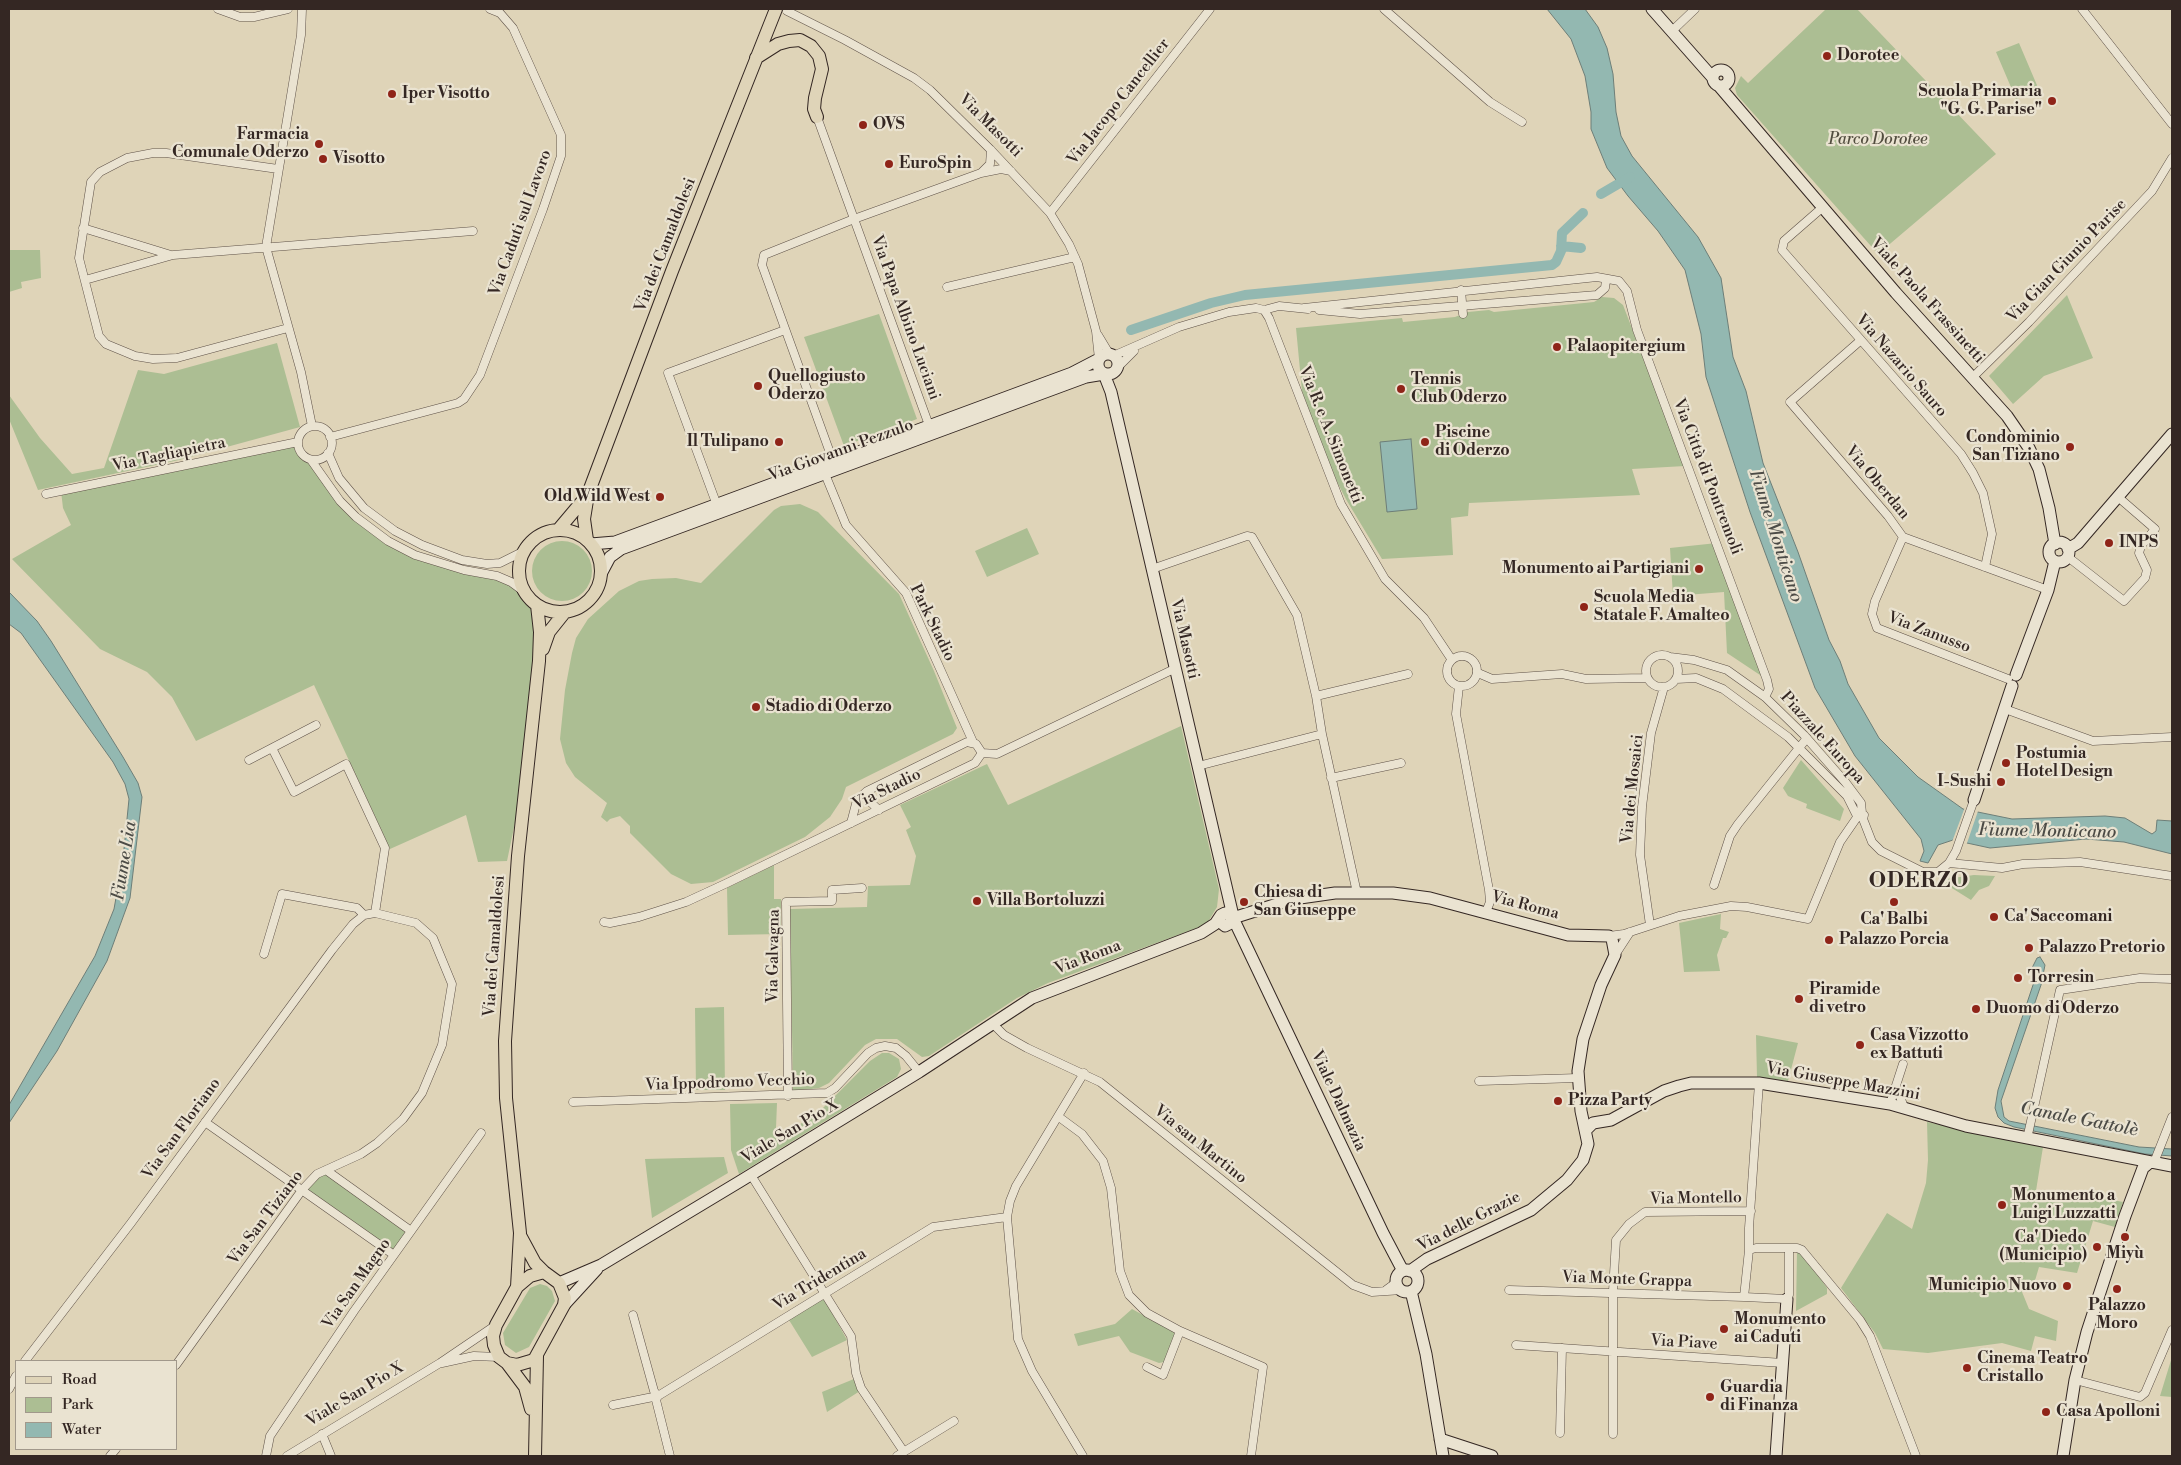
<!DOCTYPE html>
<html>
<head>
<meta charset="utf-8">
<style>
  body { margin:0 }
  #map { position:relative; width:2181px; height:1465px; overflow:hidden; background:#dfd4b8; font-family:"Libre Bodoni",serif }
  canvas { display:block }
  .frame { position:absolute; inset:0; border:10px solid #342723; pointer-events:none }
  .legend { position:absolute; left:15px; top:1360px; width:162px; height:90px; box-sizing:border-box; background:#eae3d1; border:1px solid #a1988b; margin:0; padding:6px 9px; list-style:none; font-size:15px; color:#342723 }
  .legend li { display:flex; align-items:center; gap:10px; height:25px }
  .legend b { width:25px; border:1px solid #a1988b }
</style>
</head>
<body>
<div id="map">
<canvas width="2181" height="1465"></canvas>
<div class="frame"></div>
<ul class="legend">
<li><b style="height:6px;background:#dfd4b8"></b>Road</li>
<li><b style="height:14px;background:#acbe93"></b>Park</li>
<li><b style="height:14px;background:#93b8b1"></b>Water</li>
</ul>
</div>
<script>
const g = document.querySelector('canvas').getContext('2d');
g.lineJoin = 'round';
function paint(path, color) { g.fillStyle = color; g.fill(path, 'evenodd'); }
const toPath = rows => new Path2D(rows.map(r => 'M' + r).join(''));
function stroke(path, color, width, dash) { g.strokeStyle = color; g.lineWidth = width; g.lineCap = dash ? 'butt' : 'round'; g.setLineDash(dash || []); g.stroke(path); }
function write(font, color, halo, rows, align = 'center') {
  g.font = font + ' "Libre Bodoni",serif'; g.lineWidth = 4.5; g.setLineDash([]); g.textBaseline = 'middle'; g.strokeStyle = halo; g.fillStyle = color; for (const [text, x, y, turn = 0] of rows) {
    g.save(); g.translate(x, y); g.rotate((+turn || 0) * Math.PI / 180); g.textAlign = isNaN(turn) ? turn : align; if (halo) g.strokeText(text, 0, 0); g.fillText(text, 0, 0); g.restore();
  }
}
paint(toPath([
  [1826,9,1857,9,1996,154,1878,254,1737,95,1735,88,1741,76,1748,83],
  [2019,43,2039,90,2016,99,1996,52],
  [9,250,40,250,41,278,21,282,22,288,9,292],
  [2067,295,2093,358,2044,376,2013,404,1989,376],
  [1602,297,1614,298,1623,305,1685,466,1632,469,1640,495,1469,503,1468,516,1451,518,1453,555,1382,559,1347,501,1327,463,1302,391,1296,328,1402,318,1403,322,1455,317,1468,312,1489,310,1494,312,1594,302],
  [879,314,917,419,844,446,804,337],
  [277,343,300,427,179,460,38,490,9,419,9,395,40,438,72,474,104,468,138,370,164,374],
  [298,445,300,452,311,460,356,517,415,555,497,576,526,593,537,605,526,770,507,861,478,862,466,815,390,849,314,685,196,741,172,697,147,672,100,649,12,559,71,525,63,508,61,491],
  [800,504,818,512,899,594,934,671,957,728,953,734,846,787,842,799,830,817,805,837,713,882,691,884,671,874,630,833,630,826,620,816,610,819,607,822,601,817,607,803,575,777,566,763,560,739,565,690,572,653,576,638,588,619,619,591,639,581,652,579,676,578,701,583,774,510,781,506],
  [1027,528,1039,554,987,577,975,551],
  '532 571a30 30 0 1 1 60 0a30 30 0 1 1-60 0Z',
  [1717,543,1763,677,1727,653,1724,592,1673,596,1670,548],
  [1181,726,1219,889,1217,907,1208,922,1197,928,1048,983,1017,998,929,1056,922,1057,897,1039,876,1039,865,1045,829,1083,819,1088,796,1091,793,1090,790,909,867,907,868,886,910,885,916,856,906,830,911,827,900,805,987,764,1008,805],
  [1801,760,1844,809,1840,821,1806,808,1807,804,1788,796,1783,788],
  [774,865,774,899,781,899,781,934,728,935,727,888],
  [1974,875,1995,876,1989,886,1979,890,1971,900,1939,880],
  [1721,914,1720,929,1729,932,1726,938,1723,938,1717,955,1720,971,1684,972,1679,923],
  [724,1007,725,1090,696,1090,695,1008],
  [1756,1035,1798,1043,1788,1081,1757,1077],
  [882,1053,889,1053,899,1059,901,1069,897,1077,739,1174,731,1150,730,1104,777,1103,776,1128,781,1137,821,1110,870,1061],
  [1927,1122,2043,1147,2035,1197,2103,1198,2123,1202,2115,1227,2093,1221,2077,1273,2039,1267,2034,1284,2020,1281,2020,1287,2029,1309,2058,1321,2056,1341,2035,1336,2031,1351,2002,1343,1928,1353,1883,1349,1875,1333,1841,1288,1887,1213,1912,1229,1926,1183,1928,1160],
  [724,1157,728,1173,652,1218,645,1159],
  [326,1170,411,1231,394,1255,302,1190],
  [1797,1251,1802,1252,1827,1288,1827,1294,1796,1311],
  [540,1284,547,1286,552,1291,555,1301,529,1347,516,1353,505,1345,503,1333,530,1288],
  [821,1300,825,1300,847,1340,812,1357,789,1320],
  [1132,1309,1176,1333,1164,1362,1159,1363,1130,1352,1119,1336,1078,1346,1074,1334,1115,1324],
  [2172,1357,2172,1397,2160,1396],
  [854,1379,860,1391,827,1412,822,1392]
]), '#acbe93');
const water = toPath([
  [1547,9,1585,9,1598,27,1607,48,1613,74,1616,112,1621,136,1632,156,1698,237,1721,278,1733,357,1746,391,1763,463,1798,552,1829,640,1840,661,1848,684,1879,738,1918,777,1963,809,2012,819,2105,816,2125,818,2152,834,2156,831,2157,820,2172,821,2172,854,2124,842,2086,839,1990,848,1953,840,1938,845,1928,863,1920,861,1924,851,1921,839,1855,756,1815,688,1750,512,1706,377,1701,334,1685,270,1658,231,1628,196,1607,168,1591,129,1591,112,1585,76,1571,39,1547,9],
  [1411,439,1417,509,1387,512,1380,442,1411,439],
  [9,592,37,621,51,641,123,757,138,783,142,797,130,898,107,961,57,1051,9,1123,9,1105,95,956,114,909,123,859,129,799,125,784,113,762,21,633,9,624,9,592],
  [2040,957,2045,965,2041,985,2001,1101,2004,1117,2009,1121,2139,1147,2172,1149,2172,1156,2145,1154,2014,1127,2004,1123,1998,1117,1995,1108,1998,1090,2036,976,2032,968,2037,958,2040,957]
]);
paint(water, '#93b8b1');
stroke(water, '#6d7e78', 1);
paint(toPath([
  [1965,807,1978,811,1966,846,1952,842]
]), '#dfd4b8');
stroke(toPath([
  [1601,194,1630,177],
  [1561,246,1581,248],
  [1131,330,1211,303,1245,295,1552,265,1556,262,1561,251,1562,233,1583,213]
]), '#93b8b1', 10);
const street = toPath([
  [218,9,240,17,254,17,288,9],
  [302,9,301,35,266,247,301,372,312,426],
  [1384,9,1490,102,1522,122],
  [2082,9,2172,124],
  [787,11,845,40,914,78,930,90,991,150,1050,213,1069,244,1078,264,1096,331,1099,359],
  [1672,31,1695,9],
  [817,117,930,428],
  [278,169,166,153,153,153,127,158,100,172,91,182,79,258,99,336,106,344,135,356,153,359,177,358,288,328],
  [982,172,990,164,991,150],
  [1823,207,1784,241,1782,250,1961,454,1973,473,1983,493,1992,534,1985,567],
  [1050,213,1210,9],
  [83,228,171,255],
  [85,280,173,255,473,231],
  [947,287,1075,257],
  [1461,290,1463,314],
  [1304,308,1597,277,1619,281,1627,291,1637,330,1767,680,1769,689,1765,697],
  [1264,310,1269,318,1341,504,1385,579,1424,618,1452,660],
  [1319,310,1360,314,1597,295,1605,288,1606,280],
  [1098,335,1110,355],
  [1861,340,1790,402,1888,516,1903,537,2048,590],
  [1113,356,1179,327,1229,312,1256,308,1264,310,1279,306,1308,309],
  [1117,368,1134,351],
  [1973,377,2029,322,2152,191,2172,158],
  '298 443a17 17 0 1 1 34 0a17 17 0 1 1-34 0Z',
  [330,437,458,403,464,399,480,375,543,209,561,156,561,135,513,28,500,13,490,9],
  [328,453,339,478,364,508,395,531,422,545,462,560,487,564,500,563,524,551],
  [311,460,340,501,356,517,388,541,415,555,464,570,497,576,511,582,526,593],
  [833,461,762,265,764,255,854,219,981,173,1001,169,1011,171],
  [825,474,846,525,906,593,973,742],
  [46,494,298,442],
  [718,508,668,373,785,330],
  [1903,537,1875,601,1872,614,1877,628,2008,679],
  [2068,557,2124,601,2145,578,2147,570,2139,553,2141,546,2155,529,2118,497],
  [1152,569,1247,536,1252,537,1297,615,1316,696],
  '1646 671a16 16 0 1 1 32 0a16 16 0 1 1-32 0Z',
  '1447 671a15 15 0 1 1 30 0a15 15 0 1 1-30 0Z',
  [1670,657,1694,660,1727,670,1765,697,1804,735,1846,783,1861,803,1862,813],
  [1478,673,1492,679,1562,674,1586,679,1647,678],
  [1676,679,1696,678,1723,689,1788,737,1847,796,1857,816],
  [1459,686,1456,714,1489,890,1490,902,1486,912],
  [2005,709,2093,741,2172,737],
  [1322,734,1357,893],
  [272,748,294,792,346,764,385,848,375,913],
  [982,753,997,754,1174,669],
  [249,760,316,725],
  [1198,766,1322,734,1316,696,1408,674],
  [1331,778,1401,763],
  [870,790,868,800,879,810],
  [851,823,857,800,867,791,967,742,976,744,982,753],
  [1949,863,2002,868,2023,864,2080,862,2172,876],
  [1714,885,1730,836,1738,824,1807,738],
  [604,922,610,923,639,917,686,902,725,884,975,763,982,753],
  [1650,925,1640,855,1642,807,1651,733,1664,687],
  [1609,936,1624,934,1679,916,1731,906,1747,907,1808,919,1840,842,1860,813,1864,815,1863,819,1872,842,1881,851,1923,872,1938,872,1949,863,1956,851,1974,800],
  [1615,955,1630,932],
  [993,1024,1004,1035,1027,1048,1100,1082,1353,1285,1372,1292,1402,1290],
  [1479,1081,1578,1078],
  [1896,1087,1904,1107],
  [788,1096,786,902,832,901,832,890,862,888],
  [573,1102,827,1093,835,1088,868,1053,876,1048,885,1046,896,1048,906,1056,919,1072],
  [1890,1104,1903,1064],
  [1059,1117,1082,1134,1103,1161,1111,1188,1120,1271,1129,1295,1147,1313,1180,1331,1263,1367,1251,1456],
  [205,1122,394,1255],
  [2027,1139,2060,990,2140,978,2172,979],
  [2149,1163,2155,1160,2172,1117],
  [326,1170,411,1231],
  [751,1175,851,1336,856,1373,861,1388,904,1452],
  [1789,1248,1789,1295,1787,1299,1744,1297,1749,1250,1756,1248,1797,1248,1802,1250,1860,1320,1870,1336,1916,1456],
  [1749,1250,1749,1228,1759,1083],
  [1386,1290,1397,1282],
  [1509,1290,1744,1297],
  [633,1315,654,1391,658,1396,656,1400,670,1456],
  [1516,1345,1783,1363],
  [25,1361,131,1223,332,950,353,924,364,915],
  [442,1363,474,1356,499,1357],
  [176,1365,302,1190,317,1174,361,1154,377,1143,403,1119,422,1093,442,1045,452,984,433,938,416,923,375,913,364,915,357,908,282,894,264,954],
  [1147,1367,1163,1375,1180,1331],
  [2075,1380,2140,1397,2145,1393,2172,1330],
  [9,1389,16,1376],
  [613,1405,658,1396,933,1227,1007,1217],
  [1560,1433,1562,1348],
  [322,1434,331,1456],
  [1613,1434,1613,1291,1616,1240,1629,1224,1645,1212,1751,1211],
  [110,1456,116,1449],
  [266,1456,270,1436,354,1311,481,1133],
  [287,1456,440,1363,496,1325],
  [897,1456,954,1421],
  [1083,1456,1032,1371,1018,1339,1007,1217,1010,1201,1016,1186,1084,1073]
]);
const secondary = toPath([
  [1652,9,1713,78],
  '1713 78a8 8 0 1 1 16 0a8 8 0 1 1-16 0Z',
  [1719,86,1896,293,2007,416,2029,448,2039,469,2049,508,2055,544],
  '1098 364a10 10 0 1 1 20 0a10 10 0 1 1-20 0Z',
  '2049 552a10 10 0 1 1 20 0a10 10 0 1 1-20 0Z',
  [591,544,615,542,1072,373,1099,359],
  [2068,549,2078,543,2172,434],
  [601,574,610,557,621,549,1086,377,1104,374,1111,392,1233,916],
  [2016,675,2048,590,2055,561],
  [1974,800,2012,686],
  [1586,1130,1593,1123,1611,1120,1664,1091,1679,1086,1691,1083,1759,1083,1890,1104,1966,1126,2172,1166],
  '1396 1281a11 11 0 1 1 22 0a11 11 0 1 1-22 0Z',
  [1403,1271,1383,1233,1233,918,1293,899,1335,893,1393,893,1430,898,1568,935,1609,936,1612,939,1615,955,1601,985,1583,1039,1578,1071,1581,1111,1588,1144,1583,1160,1567,1180,1531,1210,1427,1259,1410,1271],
  [559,1283,601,1265,739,1182,919,1072,1032,998,1201,933,1215,924,1221,915,1225,913,1231,915,1233,922,1225,926,1220,922,1220,917],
  [1411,1291,1426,1354,1443,1456],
  [564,1305,597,1269],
  [1440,1439,1492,1456],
  [1776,1456,1787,1299],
  [2063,1456,2075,1380,2087,1332,2125,1216,2143,1168,2149,1163]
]);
const primary = toPath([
  [756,58,778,44,789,41,800,40,811,46,819,56,822,69,815,98,814,109,817,117],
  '519 571a41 41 0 1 1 82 0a41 41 0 1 1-82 0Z',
  [558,530,585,498],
  [587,540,584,519,588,494,672,271,776,9],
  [543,649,549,632,565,612],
  [521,1237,535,1263,544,1272,559,1283,565,1298,564,1305,534,1360,517,1365,507,1363,499,1357,494,1345,493,1336,496,1325,517,1287,530,1276,544,1272],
  [517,1287,520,1233,506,1098,505,1041,518,856,539,661,540,632,537,605],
  [507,1363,525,1387,531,1409],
  [535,1456,537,1356]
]);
stroke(street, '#5f5248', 9);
stroke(secondary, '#342723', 13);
stroke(primary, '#342723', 14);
stroke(street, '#eae3d1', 8);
stroke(secondary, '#eae3d1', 11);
stroke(primary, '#dfd4b8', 12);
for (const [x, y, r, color] of [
  [1827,56,5,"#8f2418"],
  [392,94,5,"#8f2418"],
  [2052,101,5,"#8f2418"],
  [863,125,5,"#8f2418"],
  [319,144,5,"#8f2418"],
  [323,159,5,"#8f2418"],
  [889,164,5,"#8f2418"],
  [1557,347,5,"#8f2418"],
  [758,386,5,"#8f2418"],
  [1401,389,5,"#8f2418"],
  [779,442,5,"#8f2418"],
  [1425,442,5,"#8f2418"],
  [2070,447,5,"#8f2418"],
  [660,497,5,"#8f2418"],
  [2109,543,5,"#8f2418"],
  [1699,569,5,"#8f2418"],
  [1584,607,5,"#8f2418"],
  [756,707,5,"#8f2418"],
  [2006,763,5,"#8f2418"],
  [2001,782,5,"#8f2418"],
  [977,901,5,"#8f2418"],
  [1244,902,5,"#8f2418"],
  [1894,902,5,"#8f2418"],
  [1994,917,5,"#8f2418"],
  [1829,940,5,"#8f2418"],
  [2029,948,5,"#8f2418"],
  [2018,978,5,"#8f2418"],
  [1799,999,5,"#8f2418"],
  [1976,1009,5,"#8f2418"],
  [1860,1045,5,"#8f2418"],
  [1558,1101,5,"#8f2418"],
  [2002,1205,5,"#8f2418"],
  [2125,1237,5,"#8f2418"],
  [2097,1247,5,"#8f2418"],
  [2067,1286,5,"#8f2418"],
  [2117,1289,5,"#8f2418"],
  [1724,1329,5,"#8f2418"],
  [1967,1368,5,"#8f2418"],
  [1710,1397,5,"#8f2418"],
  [2046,1412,5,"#8f2418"]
]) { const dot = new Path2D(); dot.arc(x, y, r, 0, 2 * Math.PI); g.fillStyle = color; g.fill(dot); stroke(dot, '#eae3d1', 2); }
write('bold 16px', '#342723', '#eae3d1', [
  ["Dorotee",1837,56],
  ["Scuola Primaria",2042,92,"right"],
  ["\"G. G. Parise\"",2042,110,"right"],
  ["Iper Visotto",402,94],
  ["OVS",873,125],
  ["Farmacia",309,135,"right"],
  ["Comunale Oderzo",309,153,"right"],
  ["Visotto",333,159],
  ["EuroSpin",899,164],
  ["Palaopitergium",1567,347],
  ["Quellogiusto",768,377],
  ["Oderzo",768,395],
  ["Tennis",1411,380],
  ["Club Oderzo",1411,398],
  ["Piscine",1435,433],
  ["di Oderzo",1435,451],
  ["Condominio",2060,438,"right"],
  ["San Tiziano",2060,456,"right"],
  ["Il Tulipano",769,442,"right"],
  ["Old Wild West",650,497,"right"],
  ["INPS",2119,543],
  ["Monumento ai Partigiani",1689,569,"right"],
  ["Scuola Media",1594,598],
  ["Statale F. Amalteo",1594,616],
  ["Stadio di Oderzo",766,707],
  ["Postumia",2016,754],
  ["Hotel Design",2016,772],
  ["I-Sushi",1991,782,"right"],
  ["Chiesa di",1254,893],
  ["San Giuseppe",1254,911],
  ["Villa Bortoluzzi",987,901],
  ["Ca' Saccomani",2004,917],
  ["Ca' Balbi",1894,920,"center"],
  ["Palazzo Porcia",1839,940],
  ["Palazzo Pretorio",2039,948],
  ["Torresin",2028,978],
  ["Piramide",1809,990],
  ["di vetro",1809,1008],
  ["Duomo di Oderzo",1986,1009],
  ["Casa Vizzotto",1870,1036],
  ["ex Battuti",1870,1054],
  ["Pizza Party",1568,1101],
  ["Monumento a",2012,1196],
  ["Luigi Luzzatti",2012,1214],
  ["Ca' Diedo",2087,1238,"right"],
  ["(Municipio)",2087,1256,"right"],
  ["Miyù",2125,1254,"center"],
  ["Municipio Nuovo",2057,1286,"right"],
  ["Palazzo",2117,1306,"center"],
  ["Moro",2117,1324,"center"],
  ["Monumento",1734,1320],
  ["ai Caduti",1734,1338],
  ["Cinema Teatro",1977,1359],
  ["Cristallo",1977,1377],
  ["Guardia",1720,1388],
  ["di Finanza",1720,1406],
  ["Casa Apolloni",2056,1412]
], 'left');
write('16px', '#342723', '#eae3d1', [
  ["Via Jacopo Cancellier",1119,102,-52],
  ["Via Masotti",990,126,45],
  ["Via Caduti sul Lavoro",521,223,-70],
  ["Via dei Camaldolesi",666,245,-69],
  ["Via Gian Giunio Parise",2067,261,-46],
  ["Viale Paola Frassinetti",1927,301,48],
  ["Via Papa Albino Luciani",905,318,70],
  ["Via Nazario Sauro",1901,366,49],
  ["Via R. e A. Simonetti",1330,435,68],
  ["Via Giovanni Pezzulo",841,451,-20],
  ["Via Tagliapietra",169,455,-12],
  ["Via Città di Pontremoli",1707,477,69],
  ["Via Oberdan",1877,483,50],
  ["Park Stadio",932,623,64],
  ["Via Zanusso",1929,633,21],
  ["Via Masotti",1184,639,77],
  ["Piazzale Europa",1822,738,48],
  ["Via dei Mosaici",1633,789,-84],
  ["Via Stadio",887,790,-26],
  ["Via Roma",1525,906,15],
  ["Via dei Camaldolesi",495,946,-86],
  ["Via Galvagna",774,956,-89],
  ["Via Roma",1088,958,-21],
  ["Via Giuseppe Mazzini",1843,1082,10],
  ["Via Ippodromo Vecchio",730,1083,-2],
  ["Viale Dalmazia",1338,1101,65],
  ["Via San Floriano",182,1129,-54],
  ["Viale San Pio X",790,1132,-31],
  ["Via san Martino",1200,1145,39],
  ["Via Montello",1696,1199,-1],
  ["Via San Tiziano",266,1218,-53],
  ["Via delle Grazie",1469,1222,-27],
  ["Via Tridentina",820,1280,-31],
  ["Via Monte Grappa",1627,1280,2],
  ["Via San Magno",357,1284,-55],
  ["Via Piave",1684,1343,3],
  ["Viale San Pio X",355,1395,-31]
]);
write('italic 16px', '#524d3f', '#eae3d1', [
  ["Parco Dorotee",1878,140]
]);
write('italic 18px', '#4c4b46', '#eae3d1', [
  ["Fiume Monticano",1775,536,72],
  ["Fiume Monticano",2047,832,1],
  ["Fiume Lia",125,861,-81],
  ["Canale Gattolè",2079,1120,11]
]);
g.letterSpacing = '1px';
write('bold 21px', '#342723', '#eae3d1', [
  ["ODERZO",1919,882]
]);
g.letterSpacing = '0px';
</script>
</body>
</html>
